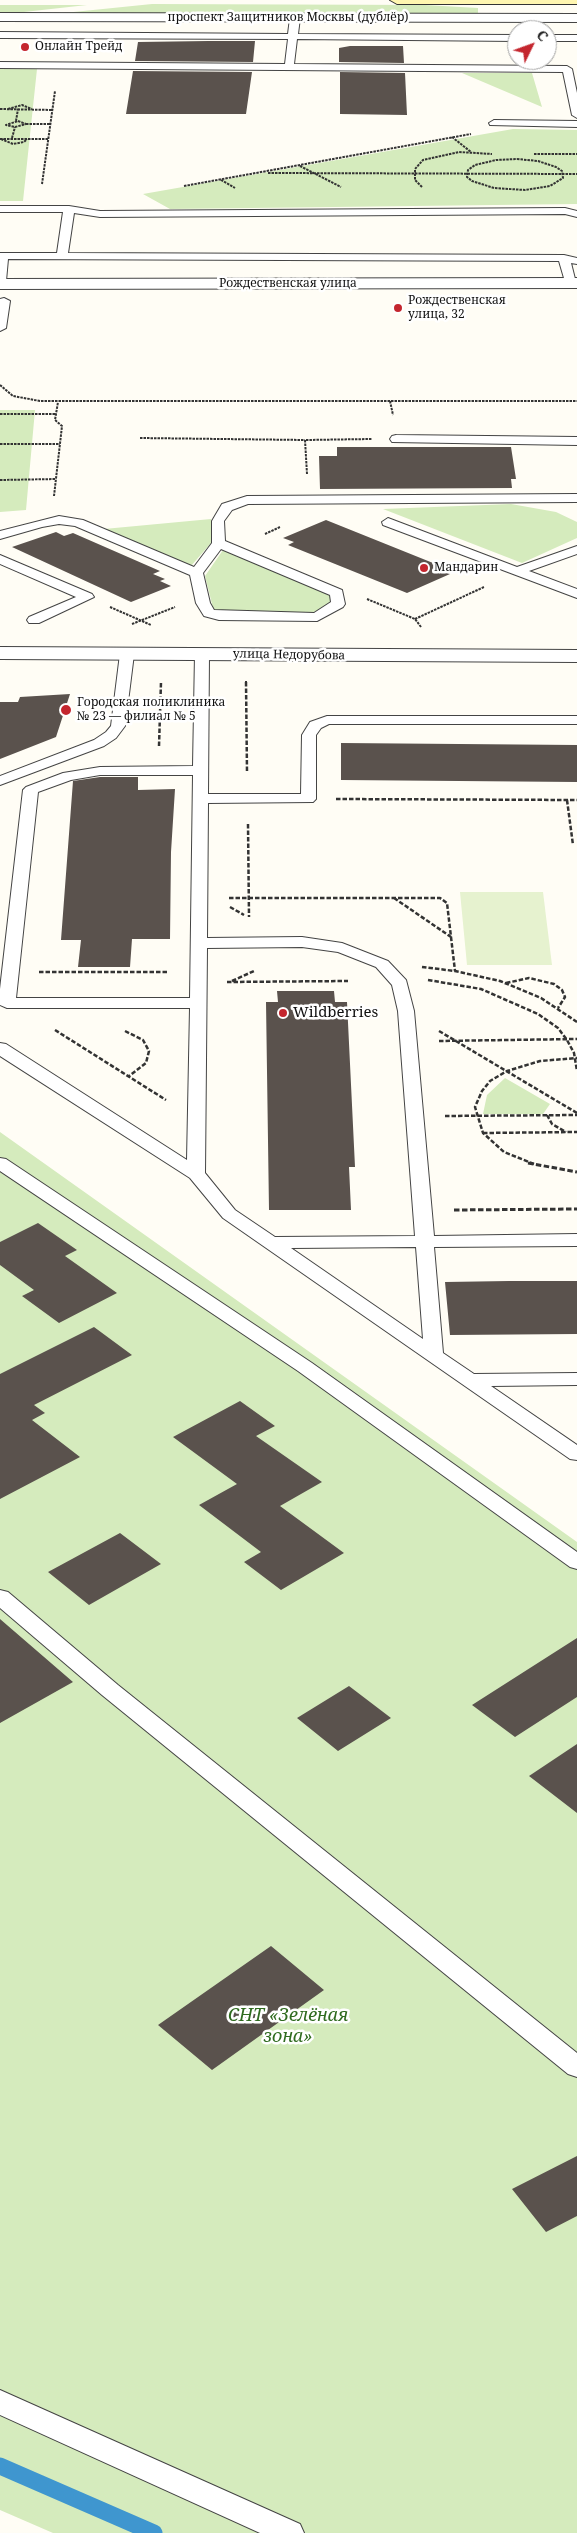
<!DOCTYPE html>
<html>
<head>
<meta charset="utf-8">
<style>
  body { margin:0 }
  #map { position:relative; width:577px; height:2533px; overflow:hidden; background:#fffdf5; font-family:"Noto Serif",serif }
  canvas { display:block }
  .north { position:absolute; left:507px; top:20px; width:50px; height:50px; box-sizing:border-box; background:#fff; border:1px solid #a0a0a0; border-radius:50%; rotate:48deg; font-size:14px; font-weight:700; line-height:20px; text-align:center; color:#111 }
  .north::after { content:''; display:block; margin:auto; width:18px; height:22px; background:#c4262e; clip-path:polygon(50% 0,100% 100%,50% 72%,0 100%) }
</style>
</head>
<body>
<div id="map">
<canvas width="577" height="2533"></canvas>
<div class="north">С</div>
</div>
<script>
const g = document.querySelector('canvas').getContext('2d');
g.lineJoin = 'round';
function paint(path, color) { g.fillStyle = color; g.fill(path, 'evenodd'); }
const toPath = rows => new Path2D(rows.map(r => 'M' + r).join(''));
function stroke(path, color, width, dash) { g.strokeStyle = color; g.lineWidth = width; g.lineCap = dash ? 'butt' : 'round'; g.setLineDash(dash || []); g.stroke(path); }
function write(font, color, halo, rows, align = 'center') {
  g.font = font + ' "Noto Serif",serif'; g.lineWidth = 5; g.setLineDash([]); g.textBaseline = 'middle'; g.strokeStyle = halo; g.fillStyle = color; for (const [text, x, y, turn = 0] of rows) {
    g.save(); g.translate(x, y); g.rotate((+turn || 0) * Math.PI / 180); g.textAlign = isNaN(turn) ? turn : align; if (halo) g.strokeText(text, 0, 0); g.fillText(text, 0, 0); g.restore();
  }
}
paint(toPath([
  [152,4,425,5,478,8,478,14,44,15],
  [0,5,87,5,6,14,0,14],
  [0,69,37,69,23,201,0,201],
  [462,73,532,73,542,107],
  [513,129,577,130,577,204,170,209,143,194],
  [0,410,35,410,26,510,0,512],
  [511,504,556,512,577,522,577,538,522,563,383,509],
  [211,519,211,543,191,566,104,529],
  [223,550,330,594,331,604,314,612,214,612,205,576],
  [505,1078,550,1104,543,1114,483,1114,487,1095],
  [0,1132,577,1542,577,2533,53,2533,0,2510]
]), '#d5ebbd');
paint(toPath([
  [460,892,543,892,552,965,467,965]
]), '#e6f2cf');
stroke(toPath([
  [0,2466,154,2533]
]), '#3f96cf', 17);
paint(toPath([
  [208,41,255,41,253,62,135,61,138,42],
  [350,46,403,46,404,63,339,62,339,48],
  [133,71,252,72,246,114,126,114],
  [340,72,405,73,407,115,340,114],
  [337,447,511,447,516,479,511,479,512,488,320,489,319,456,337,456],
  [326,520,443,567,438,569,450,574,407,593,288,545,294,542,283,538],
  [56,532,64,536,73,533,160,571,153,574,165,579,160,581,171,586,131,602,12,547],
  [70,694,56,737,0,759,0,702,18,702,20,697],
  [341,743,577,745,577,782,341,780],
  [100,777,138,777,138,790,175,789,171,852,170,939,132,939,130,967,78,967,81,940,61,940,73,781],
  [277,991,334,991,335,1002,347,1002,355,1167,349,1167,351,1210,269,1210,266,1002,278,1002],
  [38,1223,77,1250,65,1256,117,1293,59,1323,22,1296,34,1290,0,1265,0,1242],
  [509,1281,577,1281,577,1334,450,1335,445,1282],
  [94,1327,132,1355,34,1405,45,1413,32,1420,80,1457,0,1499,0,1374],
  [240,1401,275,1426,256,1436,322,1482,280,1506,344,1553,281,1590,244,1562,261,1552,199,1505,237,1484,173,1437],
  [120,1533,161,1564,89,1605,48,1572],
  [0,1619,73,1682,0,1723],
  [577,1638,577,1697,515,1737,472,1705],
  [349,1686,391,1718,338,1751,297,1718],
  [577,1744,577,1813,529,1776],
  [271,1946,324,1990,212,2070,158,2025],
  [577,2156,577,2216,546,2232,512,2189]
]), '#5a524d');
const service = toPath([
  [295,15,300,18,298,34,517,35,517,41,297,39,294,64,567,66,572,69,577,93,577,118,572,115,563,72,0,68,0,62,285,64,288,39,0,38,0,32,288,34,290,18,295,15],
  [547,35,577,35,577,41,547,41,547,35],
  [494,120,577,121,577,127,490,125,489,123,494,120],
  [0,206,69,206,100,211,565,208,577,211,577,217,565,214,100,217,74,213,68,253,564,255,577,258,577,264,571,263,576,283,570,286,566,285,559,261,8,259,6,281,0,284,0,253,57,253,63,212,0,212,0,206],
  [4,298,10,301,6,328,0,331,0,299,4,298],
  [396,435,577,437,577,445,392,442,390,439,392,436,396,435],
  [577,494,577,502,248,504,232,510,224,521,225,541,342,590,345,604,343,607,317,621,219,620,204,616,196,603,190,575,75,526,59,524,42,527,0,539,0,531,59,516,83,520,194,567,212,543,212,521,222,504,247,496,577,494],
  [221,549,330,595,331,602,314,613,214,610,210,603,203,573,221,549],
  [388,518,517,567,577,546,577,554,529,571,577,589,577,598,383,525,382,522,388,518],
  [0,555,92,594,94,597,39,623,29,623,27,620,29,617,76,597,0,564,0,555],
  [127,650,134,654,125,726,116,738,104,746,0,785,0,776,94,740,106,732,111,726,120,654,127,650],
  [202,650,209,654,208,794,301,794,302,735,310,722,327,716,577,716,577,724,329,724,321,728,316,735,316,799,313,802,208,803,207,938,302,937,342,943,388,961,406,980,414,1011,434,1236,577,1234,577,1246,434,1247,443,1353,474,1374,577,1373,577,1385,491,1386,577,1445,577,1460,570,1459,223,1218,190,1178,0,1056,0,1043,6,1044,187,1160,190,1008,7,1008,0,1005,0,989,23,790,26,787,63,773,100,767,193,766,195,654,202,650],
  [100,775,193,775,190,998,16,998,38,792,71,780,100,775],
  [302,947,338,952,376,967,392,985,398,1011,415,1236,275,1237,235,1210,205,1173,207,948,302,947],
  [416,1247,423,1339,291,1248,416,1247],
  [0,1158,6,1159,312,1363,577,1552,577,1569,570,1567,298,1371,0,1171,0,1158],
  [0,1590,8,1592,118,1685,577,2053,577,2077,568,2074,102,1695,0,1608,0,1590],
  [0,2390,300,2524,304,2533,260,2533,0,2415,0,2390]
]);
const minor = toPath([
  [577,278,577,288,0,289,0,279,577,278]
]);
const tertiary = toPath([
  [0,13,577,14,577,22,0,21,0,13],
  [0,647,577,650,577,662,0,659,0,647]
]);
const secondary = toPath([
  [390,0,577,0,577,4,397,4,390,0]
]);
stroke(service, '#444', 2);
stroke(minor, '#444', 2);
stroke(tertiary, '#444', 2);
stroke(secondary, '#333', 2);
stroke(toPath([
  [0,109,53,110],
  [8,109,22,105,32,109],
  [16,121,18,109],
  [18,121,26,124,15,127,6,125,18,121],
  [26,124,51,124],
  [452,137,471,152],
  [12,138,15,127],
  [0,139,49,139],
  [1,139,13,144,24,142,27,139],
  [534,154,577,154],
  [517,159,538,161,556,167,562,171,563,178,550,186,525,190,494,188,472,181,467,177,468,170,475,165,496,160,517,159],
  [300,166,341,187],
  [268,173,577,174],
  [221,180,235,188],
  [42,184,55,91],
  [184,186,471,134],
  [422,187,415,180,415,169,423,160,459,152,492,154],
  [0,385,13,396,40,401,577,401],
  [390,401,393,415],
  [0,414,56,414],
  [140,438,305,440],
  [0,444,60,444],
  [307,474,305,440,372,439],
  [0,480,56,479],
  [54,496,62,426,55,420,58,402],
  [265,534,280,527],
  [367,599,415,619,421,627],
  [110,607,151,625],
  [415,619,484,587],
  [132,624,175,607],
  [246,681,246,684]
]), '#333', 2, [2.5, 1]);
stroke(toPath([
  [246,682,247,772],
  [159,746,161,682],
  [336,799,577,800],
  [567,800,573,845],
  [248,824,249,917],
  [229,898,440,898,447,903,455,971],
  [394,898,451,937],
  [230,907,244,915],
  [422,967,455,971,500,981,541,998,577,1022],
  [39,972,168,972],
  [428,980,481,989,538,1014,558,1028,567,1040,574,1053,577,1071],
  [232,981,254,971],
  [227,982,348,981],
  [506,983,529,978,554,984,562,990,565,997,558,1008],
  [55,1030,166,1100],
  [125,1031,143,1040,149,1051,146,1063,129,1076],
  [439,1031,577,1113],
  [439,1041,577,1039],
  [547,1115,552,1124,566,1132],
  [445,1116,577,1115],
  [483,1133,577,1132],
  [534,1164,504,1152,483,1133,475,1107,482,1091,490,1081,507,1071,540,1061,577,1058]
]), '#333', 2.5, [4.5, 2]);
stroke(toPath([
  [528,1163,577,1172],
  [454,1210,577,1209]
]), '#333', 3, [5.5, 2.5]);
paint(service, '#fff');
paint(minor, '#fff');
paint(tertiary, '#fff');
paint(secondary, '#fff6b0');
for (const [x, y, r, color] of [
  [25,47,5,"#c4262e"],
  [398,308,5,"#c4262e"],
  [424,568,5,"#c4262e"],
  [66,710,6,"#c4262e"],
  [283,1013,5,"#c4262e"]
]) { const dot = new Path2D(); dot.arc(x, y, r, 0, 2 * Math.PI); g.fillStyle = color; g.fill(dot); stroke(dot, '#fff', 2); }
write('12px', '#111', '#fff', [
  ["проспект Защитников Москвы (дублёр)",288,18],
  ["Рождественская улица",288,284],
  ["улица Недорубова",289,655,1]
]);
write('12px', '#111', '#fff', [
  ["Онлайн Трейд",35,47],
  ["Рождественская",408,301],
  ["улица, 32",408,315],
  ["Мандарин",434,568],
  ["Городская поликлиника",77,703],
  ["№ 23 — филиал № 5",77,717]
], 'left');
write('15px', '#111', '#fff', [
  ["Wildberries",293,1013]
], 'left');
write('italic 18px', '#2f6b1f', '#fff', [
  ["СНТ «Зелёная",288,2016],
  ["зона»",288,2037]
]);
</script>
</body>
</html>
